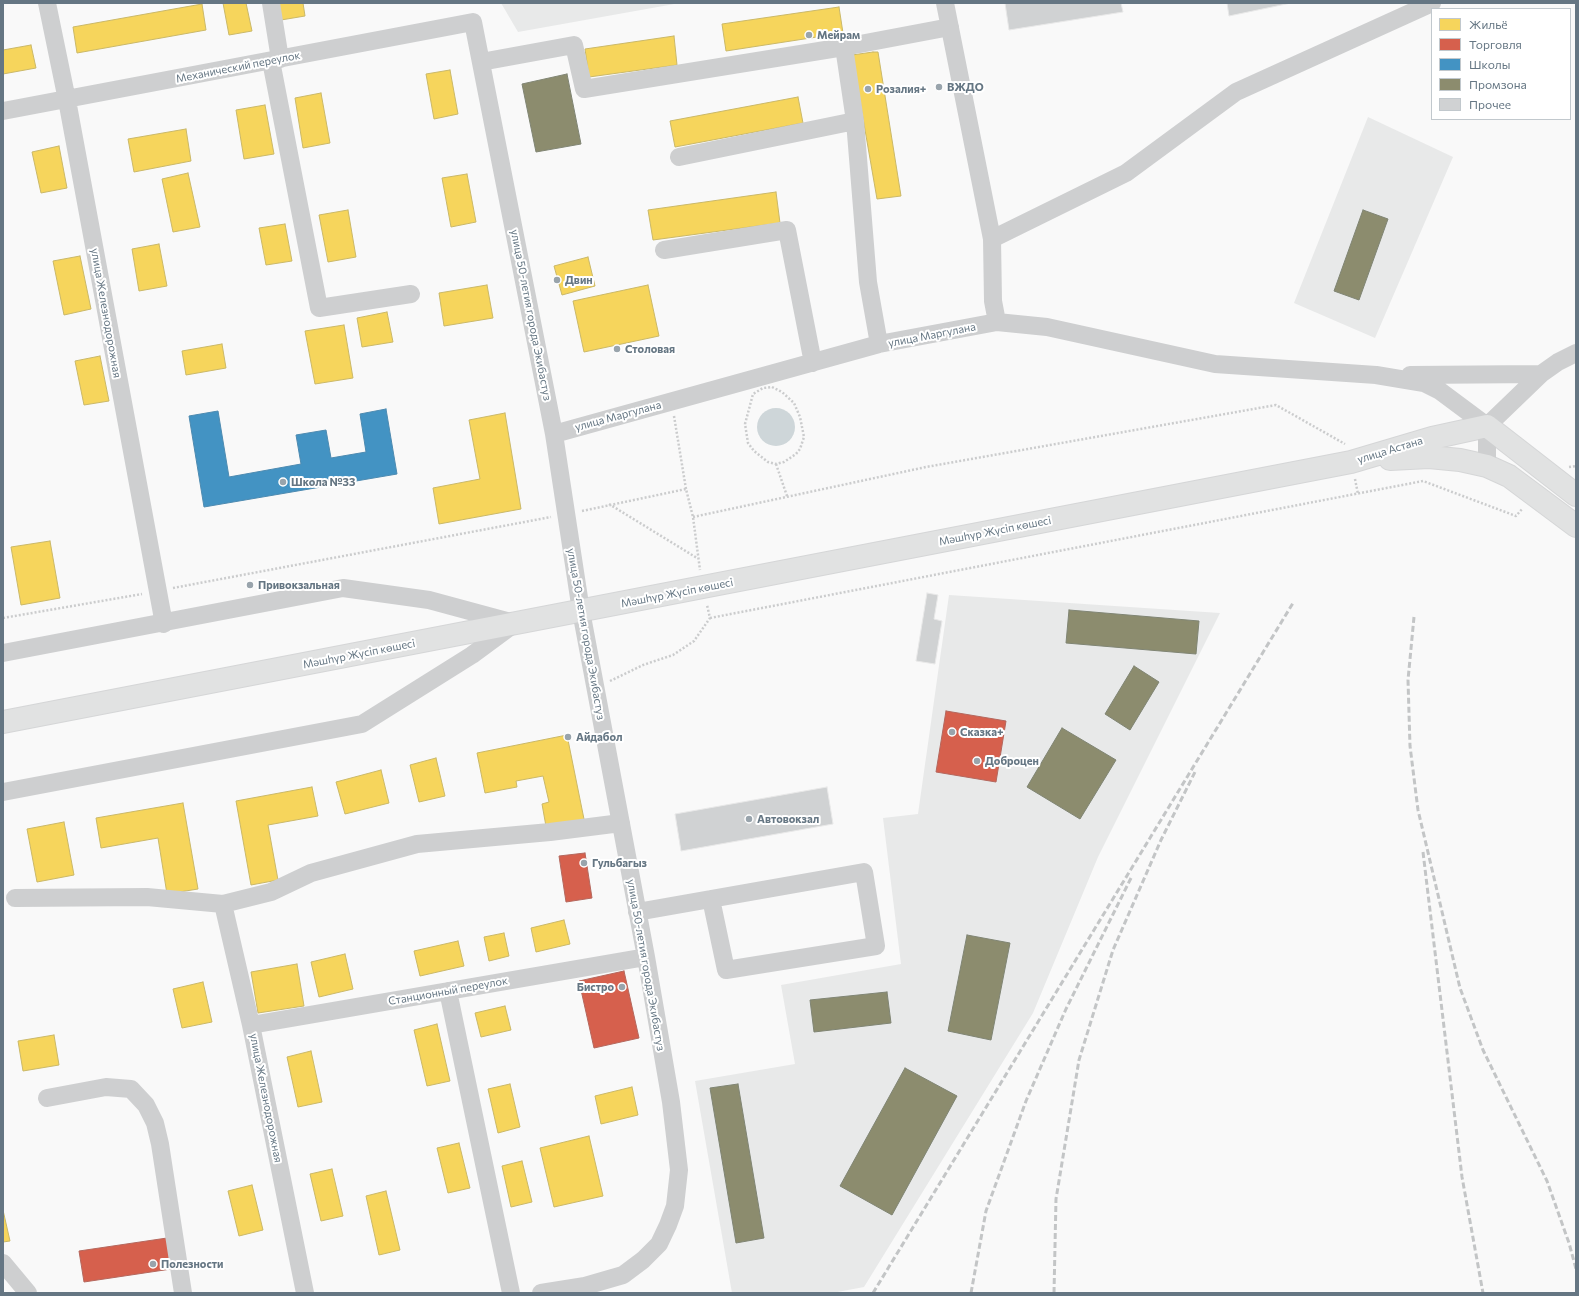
<!DOCTYPE html>
<html>
<head>
<meta charset="utf-8">
<style>
  body { margin:0 }
  #map { position:relative; width:1579px; height:1296px; overflow:hidden; background:#f9f9f9; font-family:Commissioner,sans-serif }
  canvas { display:block }
  .frame { position:absolute; inset:0; border:4px solid #657683; pointer-events:none }
  .legend { position:absolute; left:1431px; top:8px; width:140px; height:112px; box-sizing:border-box; background:#fff; border:1px solid #c1c8cd; margin:0; padding:5px 7px; list-style:none; font-size:12px; color:#657683 }
  .legend li { display:flex; align-items:center; gap:8px; height:20px }
  .legend b { width:20px; border:1px solid #c1c8cd }
</style>
</head>
<body>
<div id="map">
<canvas width="1579" height="1296"></canvas>
<div class="frame"></div>
<ul class="legend">
<li><b style="height:11px;background:#f6d55c"></b>Жильё</li>
<li><b style="height:11px;background:#d6604d"></b>Торговля</li>
<li><b style="height:11px;background:#4393c3"></b>Школы</li>
<li><b style="height:11px;background:#8c8c6e"></b>Промзона</li>
<li><b style="height:11px;background:#d0d2d3"></b>Прочее</li>
</ul>
</div>
<script>
const g = document.querySelector('canvas').getContext('2d');
g.lineJoin = 'round';
function paint(path, color) { g.fillStyle = color; g.fill(path, 'evenodd'); }
const toPath = rows => new Path2D(rows.map(r => 'M' + r).join(''));
function stroke(path, color, width, dash) { g.strokeStyle = color; g.lineWidth = width; g.lineCap = dash ? 'butt' : 'round'; g.setLineDash(dash || []); g.stroke(path); }
function write(font, color, halo, rows, align = 'center') {
  g.font = font + ' Commissioner,sans-serif'; g.lineWidth = 4; g.setLineDash([]); g.textBaseline = 'middle'; g.strokeStyle = halo; g.fillStyle = color; for (const [text, x, y, turn = 0] of rows) {
    g.save(); g.translate(x, y); g.rotate((+turn || 0) * Math.PI / 180); g.textAlign = isNaN(turn) ? turn : align; if (halo) g.strokeText(text, 0, 0); g.fillText(text, 0, 0); g.restore();
  }
}
paint(toPath([
  [501,3,680,3,518,32],
  [1368,117,1453,157,1375,338,1294,303],
  [949,595,1220,613,1098,857,1033,1013,864,1287,832,1293,732,1293,695,1081,795,1064,781,985,901,964,883,818,918,814]
]), '#e8e9e9');
paint(toPath([
  '757 427a19 19 0 1 1 38 0a19 19 0 1 1-38 0Z'
]), '#ced6d9');
const homes = toPath([
  [223,3,246,3,252,31,229,35,223,3],
  [278,3,303,3,305,16,281,20,278,3],
  [202,4,206,30,77,53,73,27,202,4],
  [839,7,843,33,726,51,722,24,839,7],
  [674,36,677,65,589,77,585,49,674,36],
  [31,45,36,68,3,74,3,50,31,45],
  [873,52,878,52,901,196,877,199,852,55,873,52],
  [450,70,458,114,434,119,426,74,450,70],
  [321,93,330,143,303,148,295,98,321,93],
  [798,97,803,123,675,147,670,121,798,97],
  [265,105,274,154,244,159,236,110,265,105],
  [186,129,191,161,134,172,128,139,186,129],
  [59,146,67,188,41,193,32,152,59,146],
  [188,173,200,227,173,232,162,179,188,173],
  [467,174,476,222,451,227,442,178,467,174],
  [776,192,780,223,653,240,648,210,776,192],
  [348,210,356,257,328,262,319,215,348,210],
  [285,224,292,261,266,265,259,228,285,224],
  [159,244,167,286,139,291,132,249,159,244],
  [80,256,91,309,64,315,53,261,80,256],
  [588,257,595,286,562,295,554,266,588,257],
  [487,285,493,318,444,326,439,293,487,285],
  [648,285,659,336,584,352,573,301,648,285],
  [387,312,393,342,362,347,357,318,387,312],
  [344,325,353,378,315,384,305,331,344,325],
  [222,344,226,368,186,375,182,351,222,344],
  [100,356,109,401,84,405,75,361,100,356],
  [505,413,521,509,439,524,433,488,480,479,469,420,505,413],
  [50,541,60,598,21,605,11,547,50,541],
  [567,735,585,824,547,832,542,804,549,802,543,776,516,781,517,787,485,793,477,753,567,735],
  [436,758,445,796,419,802,410,765,436,758],
  [381,770,389,803,345,814,336,782,381,770],
  [312,787,318,816,268,825,278,880,251,885,236,801,312,787],
  [183,803,198,889,167,894,158,838,101,848,96,818,183,803],
  [64,822,74,875,37,882,27,829,64,822],
  [564,920,570,944,536,952,531,928,564,920],
  [504,933,509,956,489,961,484,937,504,933],
  [458,941,464,966,420,976,414,951,458,941],
  [345,954,353,989,319,997,311,962,345,954],
  [297,964,304,1006,258,1013,251,972,297,964],
  [203,982,212,1022,182,1028,173,989,203,982],
  [505,1006,511,1030,481,1037,475,1013,505,1006],
  [437,1024,450,1081,427,1086,414,1030,437,1024],
  [54,1035,59,1065,23,1071,18,1041,54,1035],
  [311,1051,322,1102,298,1107,287,1057,311,1051],
  [510,1084,520,1127,498,1133,488,1089,510,1084],
  [632,1087,638,1115,601,1124,595,1096,632,1087],
  [589,1136,603,1196,554,1207,540,1148,589,1136],
  [459,1143,470,1188,448,1193,437,1148,459,1143],
  [522,1161,532,1202,511,1207,502,1166,522,1161],
  [332,1169,343,1216,321,1221,310,1174,332,1169],
  [252,1185,263,1230,239,1236,228,1191,252,1185],
  [386,1191,400,1250,379,1255,366,1196,386,1191],
  [3,1210,10,1241,3,1242,3,1210]
]);
paint(homes, '#f6d55c');
stroke(homes, '#cab868', 1);
const shops = toPath([
  [946,711,1006,721,996,782,936,772,946,711],
  [585,853,592,898,566,902,559,856,585,853],
  [624,971,639,1038,594,1048,579,981,624,971],
  [167,1238,171,1269,84,1282,79,1251,167,1238]
]);
paint(shops, '#d6604d');
stroke(shops, '#b4675d', 1);
const schools = toPath([
  [386,409,397,474,204,507,189,416,218,411,229,477,301,464,296,435,326,430,331,458,366,452,360,414,386,409]
]);
paint(schools, '#4393c3');
stroke(schools, '#4d8ab0', 1);
const industry = toPath([
  [567,74,581,144,536,152,522,84,567,74],
  [1363,210,1388,219,1359,300,1334,291,1363,210],
  [1069,610,1199,621,1196,654,1066,643,1069,610],
  [1134,666,1159,682,1130,730,1105,714,1134,666],
  [1062,728,1116,760,1080,819,1027,787,1062,728],
  [967,935,1010,943,991,1040,948,1031,967,935],
  [887,992,891,1023,814,1032,810,1000,887,992],
  [905,1068,957,1096,892,1215,840,1186,905,1068],
  [738,1084,764,1238,736,1243,710,1088,738,1084]
]);
paint(industry, '#8c8c6e');
stroke(industry, '#808574', 1);
const building = toPath([
  [1005,3,1121,3,1123,12,1009,30,1005,3],
  [1227,3,1291,3,1229,16,1227,3],
  [927,593,938,595,934,619,942,621,935,664,916,661,927,593],
  [827,787,833,824,681,851,675,814,827,787]
]);
paint(building, '#d0d2d3');
stroke(building, '#e8e8e8', 1);
const major = toPath([
  [1390,459,1429,457,1460,460,1487,466,1509,476,1576,526],
  [3,722,1351,462,1432,438,1487,426,1576,495]
]);
stroke(major, '#d5d6d7', 24);
stroke(toPath([
  [772,387,782,392,794,403,800,417,804,437,800,449,796,454,784,462,776,464,768,462,754,451,748,443,745,424,753,394,763,388,772,387],
  [674,416,686,489],
  [776,464,787,496],
  [1569,467,1576,466],
  [1355,479,1358,494],
  [609,504,697,558],
  [582,511,686,489,693,517,700,570],
  [693,517,926,467,1276,405,1345,444],
  [173,588,551,517],
  [3,618,142,594],
  [710,618,1423,481,1516,516,1523,508],
  [610,681,643,665,673,655,694,641,710,618,707,605]
]), '#cbcccd', 2.5, [2, 2]);
stroke(toPath([
  [47,3,67,100,164,624],
  [271,3,280,59],
  [271,61,319,308,411,294],
  [481,62,574,45,584,89,844,47],
  [3,111,473,22,554,434,581,611,646,957,671,1102,679,1170,675,1206,668,1225,659,1244,643,1260,623,1275,585,1286,541,1293],
  [679,157,855,121],
  [992,239,1126,173,1236,92,1432,3],
  [664,250,787,230,813,363],
  [997,322,1047,327,1215,364,1376,375,1424,383,1440,391,1487,426],
  [879,344,868,282,855,121,844,47,950,27],
  [1410,375,1541,374],
  [554,434,879,344,997,322,993,301,992,239,945,3],
  [1487,466,1487,426,1541,374,1558,362,1576,353],
  [3,653,343,588,429,600,514,623],
  [3,792,362,724,472,655,514,624],
  [15,898,147,897,223,904,271,892,311,873,417,844,550,832,621,823],
  [223,904,251,1025,305,1293],
  [637,912,864,872,876,946,726,970,711,899],
  [448,991,511,1293],
  [251,1025,646,957],
  [47,1098,106,1087,131,1089,146,1105,155,1123,160,1144,183,1293],
  [3,1263,28,1293]
]), '#cecfd0', 18);
stroke(major, '#e1e2e2', 22);
stroke(toPath([
  [1414,617,1408,680,1410,746,1418,810,1460,988,1483,1050,1547,1181,1569,1243,1576,1269],
  [1423,852,1462,1177,1483,1293],
  [873,1293,1293,603],
  [971,1293,986,1211,1026,1101,1066,1009,1132,876],
  [1054,1293,1056,1199,1079,1060,1113,950,1161,840,1195,772]
]), '#c3c5c6', 3, [6, 3]);
for (const [x, y, r, color] of [
  [809,35,4,"#99a4ac"],
  [939,87,4,"#99a4ac"],
  [868,89,4,"#99a4ac"],
  [557,280,4,"#99a4ac"],
  [617,349,4,"#99a4ac"],
  [283,482,4,"#99a4ac"],
  [250,585,4,"#99a4ac"],
  [952,732,4,"#99a4ac"],
  [568,737,4,"#99a4ac"],
  [977,761,4,"#99a4ac"],
  [749,819,4,"#99a4ac"],
  [584,863,4,"#99a4ac"],
  [622,987,4,"#99a4ac"],
  [153,1264,4,"#99a4ac"]
]) { const dot = new Path2D(); dot.arc(x, y, r, 0, 2 * Math.PI); g.fillStyle = color; g.fill(dot); stroke(dot, '#fff', 1.5); }
write('bold 11px', '#657683', '#fff', [
  ["Мейрам",817,35],
  ["ВЖДО",947,87],
  ["Розалия+",876,89],
  ["Двин",565,280],
  ["Столовая",625,349],
  ["Школа №33",291,482],
  ["Привокзальная",258,585],
  ["Сказка+",960,732],
  ["Айдабол",576,737],
  ["Доброцен",985,761],
  ["Автовокзал",757,819],
  ["Гульбагыз",592,863],
  ["Бистро",614,987,"right"],
  ["Полезности",161,1264]
], 'left');
write('11px', '#657683', '#fff', [
  ["Механический переулок",238,67,-11],
  ["улица Железнодорожная",106,313,80],
  ["улица 50-летия города Экибастуз",531,315,79],
  ["улица Маргулана",932,335,-11],
  ["улица Маргулана",618,416,-15],
  ["улица Астана",1390,450,-17],
  ["Мәшһүр Жүсіп көшесі",995,531,-11],
  ["Мәшһүр Жүсіп көшесі",677,593,-11],
  ["улица 50-летия города Экибастуз",586,634,80],
  ["Мәшһүр Жүсіп көшесі",359,654,-11],
  ["улица 50-летия города Экибастуз",646,965,80],
  ["Станционный переулок",448,991,-10],
  ["улица Железнодорожная",266,1098,79]
]);
</script>
</body>
</html>
